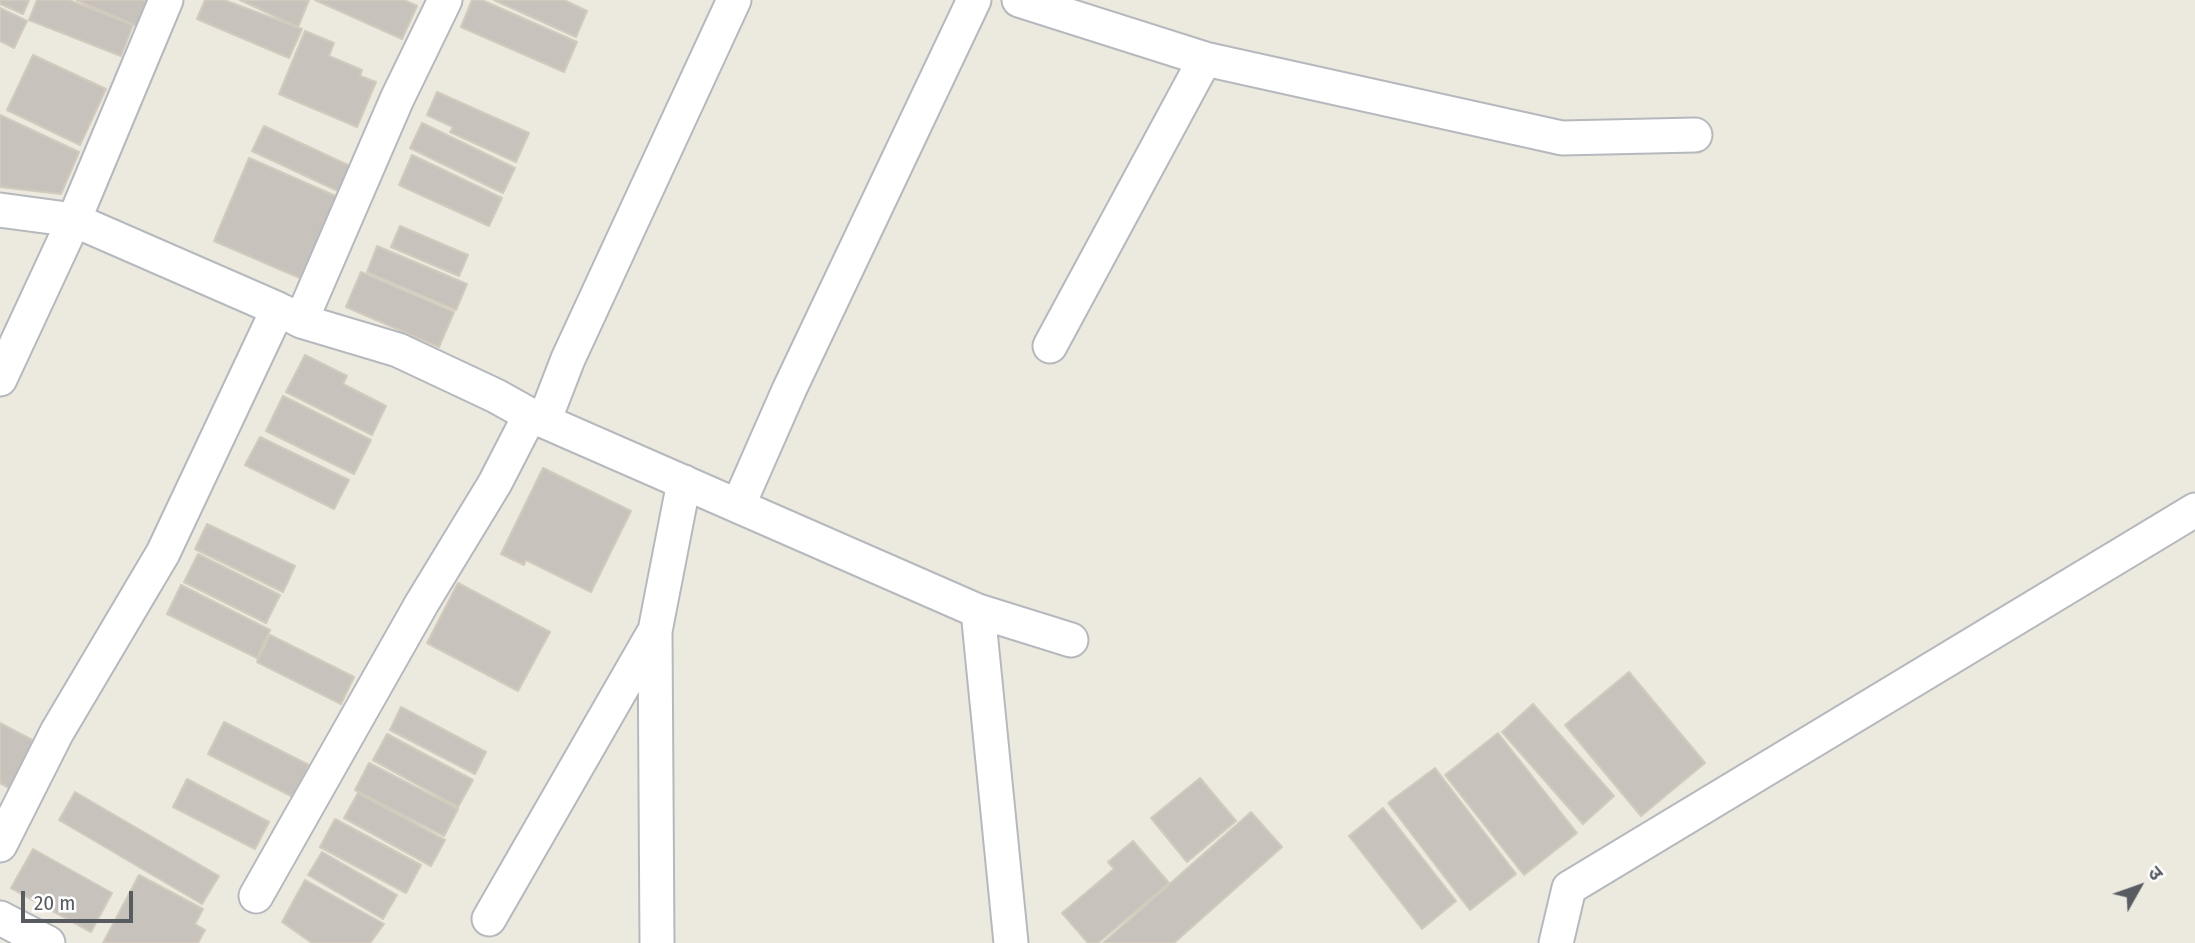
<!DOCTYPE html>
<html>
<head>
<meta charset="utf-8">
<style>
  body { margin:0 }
  #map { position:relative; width:2195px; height:943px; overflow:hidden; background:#ece9df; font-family:"Fira Sans Condensed","Noto Sans Devanagari",sans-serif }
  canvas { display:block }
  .north { position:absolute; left:2104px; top:852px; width:70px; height:70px; -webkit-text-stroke:5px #fff; paint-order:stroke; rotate:50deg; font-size:19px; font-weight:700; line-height:28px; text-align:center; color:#585c61 }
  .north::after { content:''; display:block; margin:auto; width:24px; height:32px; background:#585c61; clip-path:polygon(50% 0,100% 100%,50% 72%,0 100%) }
  .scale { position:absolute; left:21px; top:891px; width:112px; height:32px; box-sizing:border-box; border:4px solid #585c61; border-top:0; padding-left:9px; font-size:21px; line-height:24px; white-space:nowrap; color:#585c61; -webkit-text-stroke:5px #fff; paint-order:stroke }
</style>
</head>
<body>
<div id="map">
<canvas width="2195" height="943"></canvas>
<div class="north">उ</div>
<div class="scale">20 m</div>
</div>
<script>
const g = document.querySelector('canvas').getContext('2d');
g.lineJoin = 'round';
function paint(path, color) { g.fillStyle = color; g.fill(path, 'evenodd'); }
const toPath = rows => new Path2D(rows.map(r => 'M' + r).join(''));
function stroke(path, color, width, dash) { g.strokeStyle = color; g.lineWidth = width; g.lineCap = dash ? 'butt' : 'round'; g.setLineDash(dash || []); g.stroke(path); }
const building = toPath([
  [0,0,29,0,23,14,0,4,0,0],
  [37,0,69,0,133,25,121,56,29,20,37,0],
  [76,0,147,0,137,26,76,0],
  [205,0,224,0,302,29,289,58,197,19,205,0],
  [240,0,309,0,298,27,240,0],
  [315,0,404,0,417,6,402,39,315,0],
  [472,0,482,0,577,42,564,72,461,27,472,0],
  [494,0,564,0,587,11,576,37,494,0],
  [0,8,27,21,14,48,0,41,0,8],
  [305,31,334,43,329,56,362,70,360,76,376,82,357,127,279,94,305,31],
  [33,55,106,89,80,145,7,110,33,55],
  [437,92,529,133,516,162,450,132,453,127,427,115,437,92],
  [0,115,79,152,61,194,0,187,0,115],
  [422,123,515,168,503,193,410,148,422,123],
  [264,126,350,166,338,191,252,151,264,126],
  [412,155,502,198,489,226,399,185,412,155],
  [249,158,338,197,302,279,214,241,249,158],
  [400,226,468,255,459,276,391,247,400,226],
  [377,246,467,284,456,310,367,272,377,246],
  [361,272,454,312,439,347,346,307,361,272],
  [305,355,347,376,343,384,386,406,372,435,286,392,305,355],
  [283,396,371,440,354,474,266,431,283,396],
  [260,437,349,480,334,509,245,465,260,437],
  [543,468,631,511,591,592,526,560,524,565,501,554,543,468],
  [207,524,295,566,283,592,195,549,207,524],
  [198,554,280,595,266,623,184,582,198,554],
  [458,583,550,632,518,691,427,643,458,583],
  [181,585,270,630,257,658,167,614,181,585],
  [270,635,354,677,341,704,257,662,270,635],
  [1629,672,1705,763,1641,816,1565,725,1629,672],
  [1533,704,1614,796,1583,824,1502,732,1533,704],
  [401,707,486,752,475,774,390,730,401,707],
  [224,722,309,765,293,797,208,754,224,722],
  [0,723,36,742,11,789,0,783,0,723],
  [1498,733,1577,833,1524,875,1445,775,1498,733],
  [387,734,473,780,458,807,373,760,387,734],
  [369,763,458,809,444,836,355,790,369,763],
  [1435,768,1516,874,1470,910,1388,803,1435,768],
  [1200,778,1236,821,1187,862,1151,818,1200,778],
  [187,779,269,822,255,849,173,807,187,779],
  [75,792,219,876,202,904,59,820,75,792],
  [358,793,445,840,431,866,344,818,358,793],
  [1383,808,1456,901,1422,929,1349,836,1383,808],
  [1251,812,1282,847,1174,943,1103,943,1251,812],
  [335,819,421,865,406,893,320,847,335,819],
  [1133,841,1169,883,1098,943,1088,943,1062,913,1114,869,1108,862,1133,841],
  [33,849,112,893,91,932,11,888,33,849],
  [322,852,397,895,383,919,308,875,322,852],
  [139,875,203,909,195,924,205,930,198,943,103,943,139,875],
  [305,880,384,924,370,943,312,943,282,922,305,880]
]);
paint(building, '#c7c3bc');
stroke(building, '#d1cabd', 2);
const street = toPath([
  [1019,0,1205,59,1562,138,1695,135],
  [0,210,74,220,278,309,163,553,57,732,0,845],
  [284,312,301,321,397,99,445,0],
  [1050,346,1205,59],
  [0,379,74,220,166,0],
  [530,415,978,611,1071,640],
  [544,421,568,359,734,0],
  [738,506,789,390,974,0],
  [978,611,1011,943],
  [256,896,422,603,495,483,530,415,496,396,398,350,301,321],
  [0,918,48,943],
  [489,919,653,634],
  [657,943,655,631,684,482],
  [1556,943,1569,888,2195,510]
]);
stroke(street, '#b5b8bd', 37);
stroke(street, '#fff', 33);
</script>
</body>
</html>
